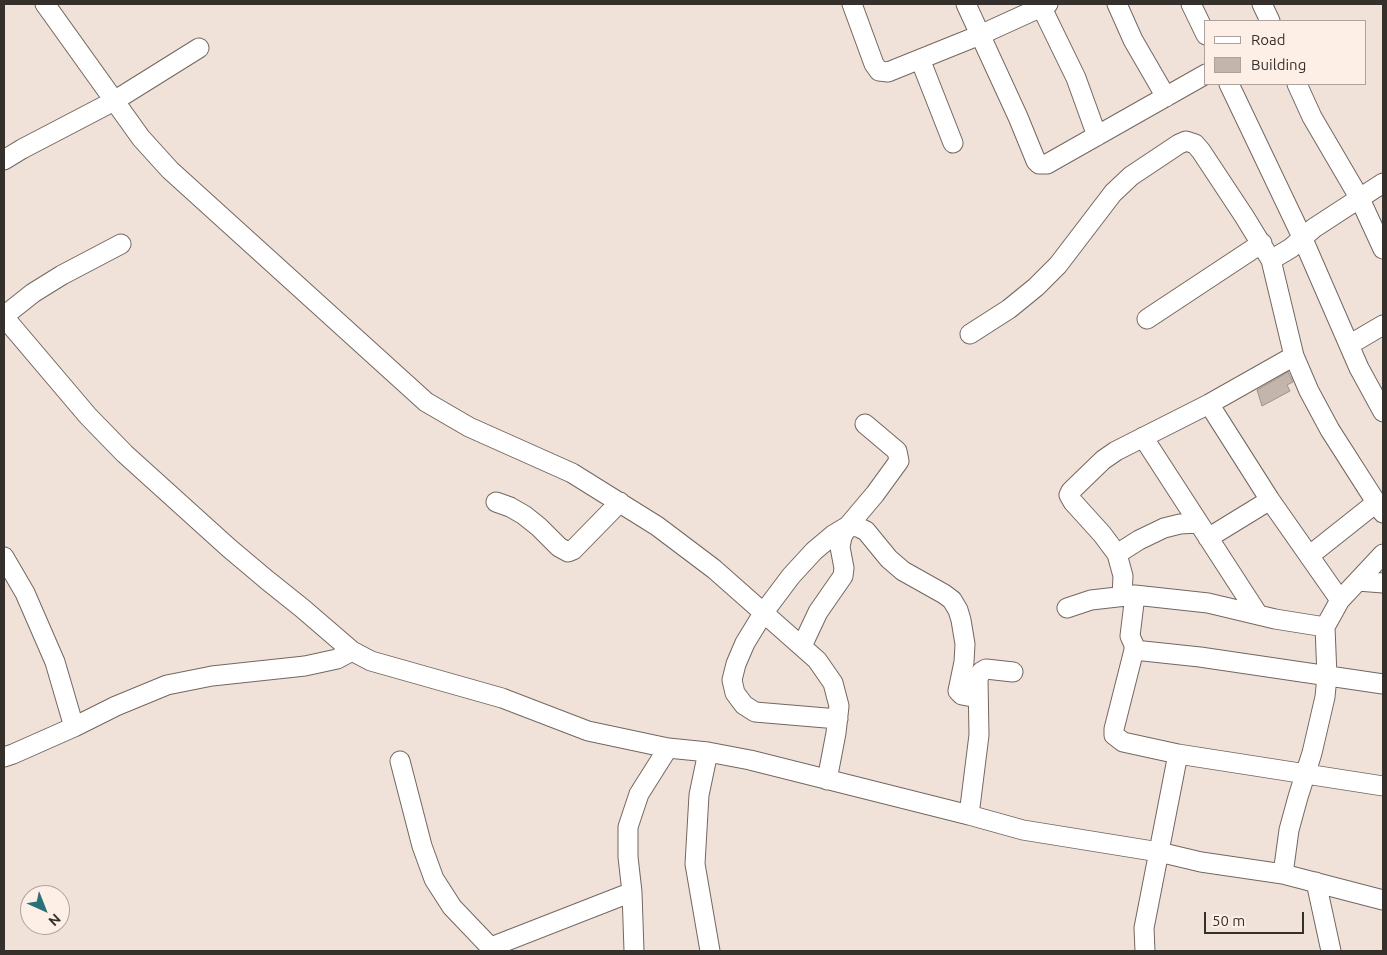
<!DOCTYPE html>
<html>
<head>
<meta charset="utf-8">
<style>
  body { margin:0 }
  #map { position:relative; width:1387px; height:955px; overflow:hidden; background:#f1e2d9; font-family:Ubuntu,sans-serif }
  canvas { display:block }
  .frame { position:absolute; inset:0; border:5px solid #36302d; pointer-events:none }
  .legend { position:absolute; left:1204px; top:20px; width:162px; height:65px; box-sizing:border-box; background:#feefe6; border:1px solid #aea39c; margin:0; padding:6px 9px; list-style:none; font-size:15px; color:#36302d }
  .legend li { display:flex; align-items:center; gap:10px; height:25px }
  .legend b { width:25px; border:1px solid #aea39c }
  .north { position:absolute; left:20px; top:885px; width:50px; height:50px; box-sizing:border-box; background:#feefe6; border:1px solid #aea39c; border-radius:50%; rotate:136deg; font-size:14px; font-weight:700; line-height:20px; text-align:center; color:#36302d }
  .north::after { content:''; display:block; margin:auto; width:18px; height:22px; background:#287277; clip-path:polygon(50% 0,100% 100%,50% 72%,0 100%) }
  .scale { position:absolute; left:1204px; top:912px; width:100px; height:22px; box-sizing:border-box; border:2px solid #36302d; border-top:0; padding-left:6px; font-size:15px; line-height:18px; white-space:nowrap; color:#36302d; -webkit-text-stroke:4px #feefe6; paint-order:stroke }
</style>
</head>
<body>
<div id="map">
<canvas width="1387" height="955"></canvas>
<div class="frame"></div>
<ul class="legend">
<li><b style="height:6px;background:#fff"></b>Road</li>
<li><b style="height:14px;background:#c3b5ac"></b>Building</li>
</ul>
<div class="north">N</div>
<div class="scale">50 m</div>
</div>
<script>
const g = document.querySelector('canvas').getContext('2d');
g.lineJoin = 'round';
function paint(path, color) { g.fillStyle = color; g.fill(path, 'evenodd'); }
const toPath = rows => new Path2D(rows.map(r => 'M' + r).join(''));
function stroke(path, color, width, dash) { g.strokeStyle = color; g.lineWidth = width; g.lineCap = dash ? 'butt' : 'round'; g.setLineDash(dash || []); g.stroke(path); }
const building = toPath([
  [1288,372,1293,382,1287,385,1290,391,1262,406,1257,390,1288,372]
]);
paint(building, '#c3b5ac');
stroke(building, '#9f9289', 1);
const minor = toPath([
  [45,4,141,138,170,170,426,402,469,427,572,473,657,526,714,569,817,660,833,683,839,706,836,733,827,780],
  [852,4,874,64,879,71,888,72,980,35,1048,4],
  [966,4,1018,117,1036,161,1039,164,1047,164,1206,74],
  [1040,4,1076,78,1097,136],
  [1117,4,1133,40,1166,97],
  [1191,4,1206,35],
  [1262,4,1270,21],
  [920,59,953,143],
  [1229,84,1302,237,1359,368,1383,412],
  [1297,84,1312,117,1360,199,1383,249],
  [4,160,22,149,114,101,199,48],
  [1271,260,1291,248,1314,228,1383,183],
  [4,316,33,293,62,275,121,244],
  [4,317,88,416,125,454,229,548,267,580,302,608,352,651,371,661,502,698,588,731,668,748,708,752,750,760,969,815,1023,830,1159,852,1201,862,1283,874,1383,900],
  [1147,319,1262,243],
  [970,334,1009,309,1036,287,1058,265,1113,193,1131,176,1179,144,1186,141,1195,144,1201,151,1244,216,1271,260,1294,356,1309,391,1330,430,1383,513],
  [1349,345,1383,325],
  [1209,404,1270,500,1340,600],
  [1143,437,1257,613],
  [496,502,510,507,524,515,539,527,559,547,568,552,573,550,620,502],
  [1208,538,1270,500],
  [1117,554,1139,540,1164,528,1180,524,1198,523],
  [1309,556,1377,502],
  [4,557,25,593,55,662,74,727],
  [1358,581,1383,583],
  [1135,595,1130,636,1134,645,1134,650,1114,729,1114,735,1123,742,1178,754],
  [1122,596,1123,576,1117,554,1102,534,1073,502,1069,495,1071,491,1103,460,1116,451,1209,404,1294,356],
  [1067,608,1091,600,1135,595,1208,603,1275,619,1325,627],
  [802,646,818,612,843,576,844,568,840,547,842,537,848,526,875,494,899,461,897,451,865,424],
  [1134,650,1200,657,1383,684],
  [838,719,755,712,744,705,735,693,732,680,736,664,745,643,764,612,791,576,814,551,833,535,848,526,858,527,866,531,889,559,903,571,944,594,952,600,958,610,961,620,965,644,964,662,958,691,962,695,978,698],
  [708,752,699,795,695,864,710,951],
  [4,757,13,754,74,727,116,706,167,685,212,676,305,666,337,659,352,651],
  [400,761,422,846,434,879,452,907,494,951],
  [969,815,979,735,978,679,981,672,986,669,1013,672],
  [1283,874,1289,830,1298,797,1312,753,1325,697,1327,676,1325,627,1340,600,1383,554],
  [1316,882,1331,951],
  [491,947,632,892],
  [634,951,632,892,628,857,628,827,639,794,668,748],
  [1145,951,1144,928,1178,754,1383,786]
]);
stroke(minor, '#73675f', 21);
stroke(minor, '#fff', 19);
</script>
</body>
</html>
